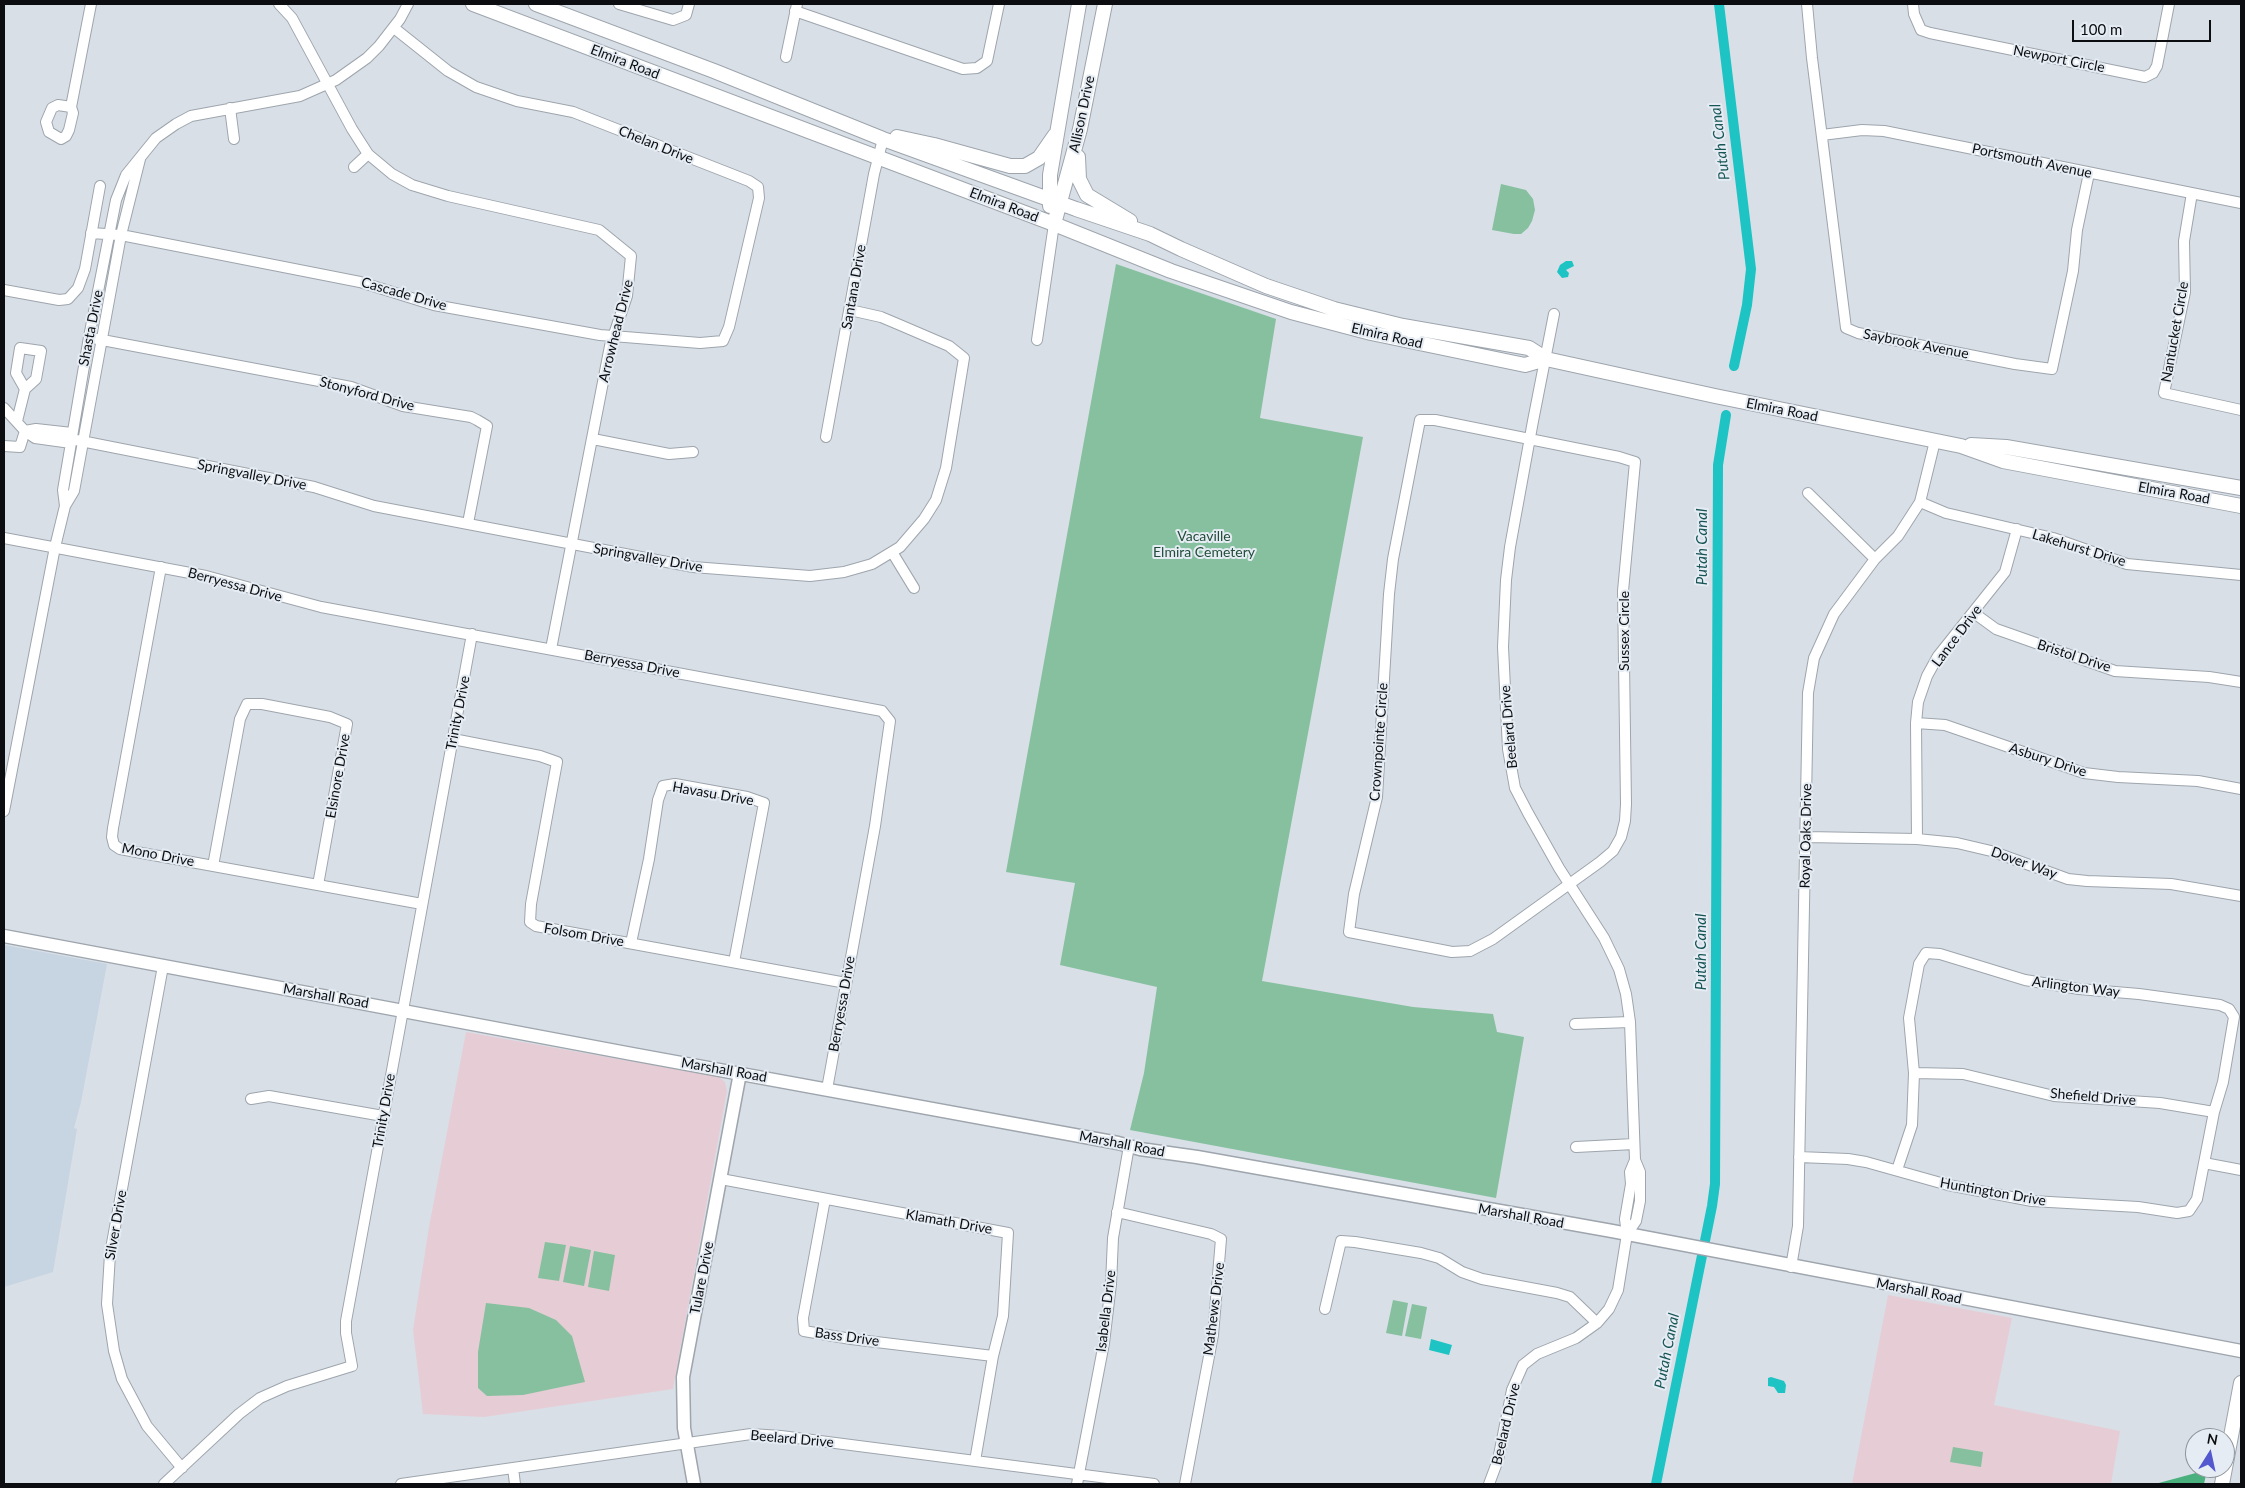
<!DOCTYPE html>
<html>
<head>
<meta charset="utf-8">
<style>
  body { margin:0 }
  #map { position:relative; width:2245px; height:1488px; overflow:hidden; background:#d8dfe7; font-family:Lato,sans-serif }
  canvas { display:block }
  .frame { position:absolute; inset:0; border:5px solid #0b0d10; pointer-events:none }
  .north { position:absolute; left:2185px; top:1428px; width:50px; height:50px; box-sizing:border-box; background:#e5ecf4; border:1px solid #8e9399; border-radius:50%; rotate:10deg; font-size:14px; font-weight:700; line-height:20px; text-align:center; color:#0b0d10 }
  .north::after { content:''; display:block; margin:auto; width:18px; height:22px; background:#5358cf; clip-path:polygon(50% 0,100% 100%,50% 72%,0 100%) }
  .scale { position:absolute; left:2072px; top:20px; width:139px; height:22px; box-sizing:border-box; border:2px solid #0b0d10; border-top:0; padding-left:6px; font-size:15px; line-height:18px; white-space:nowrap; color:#0b0d10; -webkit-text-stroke:4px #e5ecf4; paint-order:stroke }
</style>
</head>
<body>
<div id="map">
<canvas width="2245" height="1488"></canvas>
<div class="frame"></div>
<div class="north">N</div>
<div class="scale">100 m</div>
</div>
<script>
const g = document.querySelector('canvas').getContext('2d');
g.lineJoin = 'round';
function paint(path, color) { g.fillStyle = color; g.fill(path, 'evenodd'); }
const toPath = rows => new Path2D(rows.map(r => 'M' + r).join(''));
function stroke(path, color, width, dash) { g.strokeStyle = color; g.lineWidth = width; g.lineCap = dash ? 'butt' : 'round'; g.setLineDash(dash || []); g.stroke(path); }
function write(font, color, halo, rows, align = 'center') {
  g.font = font + ' Lato,sans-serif'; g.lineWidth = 4; g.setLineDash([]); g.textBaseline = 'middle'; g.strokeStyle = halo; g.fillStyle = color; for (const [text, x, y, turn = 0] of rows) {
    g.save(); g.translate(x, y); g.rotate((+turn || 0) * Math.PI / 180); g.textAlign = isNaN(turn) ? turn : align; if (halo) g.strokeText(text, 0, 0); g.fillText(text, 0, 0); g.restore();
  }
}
paint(toPath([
  [4,945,107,964,81,1102,74,1128,77,1129,53,1272,4,1287]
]), '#c7d4e2');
paint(toPath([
  [466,1032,719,1077,725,1082,727,1091,673,1389,484,1417,423,1414,413,1330,429,1227],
  [1888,1295,2012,1318,1994,1405,2120,1431,2111,1484,1852,1484]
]), '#e6cdd5');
paint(toPath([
  [1501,184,1526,190,1533,199,1535,210,1532,221,1528,228,1521,234,1514,234,1492,230],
  [1116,264,1276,319,1260,418,1363,437,1262,981,1413,1007,1493,1014,1497,1032,1524,1037,1496,1198,1130,1130,1144,1073,1157,987,1060,965,1075,883,1006,872],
  [545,1242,566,1245,559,1281,538,1278],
  [570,1246,591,1250,584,1286,563,1282],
  [594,1251,615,1255,609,1291,588,1287],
  [1393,1300,1408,1303,1402,1336,1386,1333],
  [486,1303,529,1308,556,1320,572,1336,585,1382,523,1395,487,1396,478,1388,478,1352],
  [1412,1304,1427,1307,1421,1339,1405,1336],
  [1953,1447,1983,1452,1981,1467,1950,1462]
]), '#86c09f');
paint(toPath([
  [2207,1470,2204,1484,2155,1484]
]), '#4ab17e');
paint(toPath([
  [1566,261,1572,261,1574,266,1566,270,1569,273,1568,277,1562,278,1557,272,1560,265],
  [1431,1339,1452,1345,1449,1355,1429,1350],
  [1771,1377,1784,1381,1786,1385,1785,1393,1778,1393,1774,1387,1768,1386,1768,1378]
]), '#1ec3c4');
stroke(toPath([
  [1719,4,1751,269,1747,305,1734,366],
  [1656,1484,1712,1206,1715,1184,1718,465,1726,415]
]), '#1ec3c4', 10);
const minor = toPath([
  [279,4,292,18,352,129,368,154,392,174,412,185,448,196,599,230,631,256,627,296,610,346,551,649],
  [619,4,673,20,686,15,689,4],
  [1807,4,1812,58,1846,328,1858,333,2015,364,2052,369,2073,271,2077,230,2089,173],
  [1913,4,1914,14,1921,30,1930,33,2145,77,2153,73,2157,66,2169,4],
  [795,11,963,69,977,68,987,61,999,4],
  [786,57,797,4],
  [58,105,71,107,73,113,69,130,66,136,61,139,49,132,46,122,52,108,58,105],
  [71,107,91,4],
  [230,108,234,139],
  [1822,135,1862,130,1884,131,2241,203],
  [354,167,368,154],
  [2192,193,2184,241,2185,292,2164,393,2241,410],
  [91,233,121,235,360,282,434,305,600,335,700,343,723,341,729,327,759,198,758,187,749,181,573,112,517,101,476,87,448,71,394,28],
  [4,290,59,300,68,299,78,288,85,269,100,186],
  [1554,314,1533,421,1510,547,1506,580,1503,647,1508,749,1515,788,1528,813,1559,868,1604,938,1619,969,1626,994,1630,1022,1635,1160],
  [97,339,351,387,403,406,471,417,477,420,487,426,468,523],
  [1037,340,1054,224],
  [4,408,25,431,35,438,71,443],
  [1420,420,1435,420,1619,457,1635,462,1623,591,1626,804,1625,821,1621,837,1613,851,1600,862,1493,939,1470,951,1452,952,1349,932,1354,894,1377,797,1389,594,1393,559,1420,420],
  [17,421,25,389,36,379,41,351,20,348,16,373,25,389],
  [25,431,36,429,72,433],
  [826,437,874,174,883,139],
  [71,439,314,487,374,506,693,567,810,576,844,572,872,564,900,547,924,519,936,500,946,468,964,358,949,346,900,325,881,317,850,310],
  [593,439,669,454,693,452],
  [4,446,20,447,25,431],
  [1808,493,1875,559],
  [1920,502,1946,513,2053,538,2127,564,2241,575],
  [65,506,63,490,89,337,116,200,126,175,156,138,176,124,191,116,300,96,336,80,367,58,379,46,400,19,408,4],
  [4,538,206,576,321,607,882,711,890,721,875,826,827,1089],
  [892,552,914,588],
  [161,567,113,828,112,837,114,845,120,849,422,904],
  [1974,613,1996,629,2115,671,2209,677,2241,682],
  [1916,723,1945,725,2084,773,2118,777,2198,781,2241,789],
  [453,739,540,756,557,762,531,904,530,922,536,926,846,983],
  [4,811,55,547,65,506,74,491,121,235,140,159],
  [1806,837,1917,839,1957,843,1991,851,2068,879,2087,881,2171,884,2241,896],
  [1917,839,1916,723,1918,702,1927,676,1938,656,2005,572,2017,529],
  [213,866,240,719,247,704,262,704,330,717,347,724,318,885],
  [631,943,649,859,658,800,663,786,675,784,747,797,764,803,734,962],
  [163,966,110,1254,107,1304,114,1351,122,1379,147,1426,182,1468],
  [1575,1024,1630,1022],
  [1914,1073,1963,1074,2054,1096,2160,1103,2214,1112],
  [251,1099,269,1096,383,1116],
  [1576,1147,1634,1144],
  [1799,1157,1848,1159,1866,1162,1948,1185,2032,1201,2138,1207,2177,1213,2189,1211,2197,1199,2214,1112,2223,1082,2234,1017,2229,1009,2220,1005,2139,994,2079,989,2025,980,1940,954,1926,953,1919,964,1909,1018,1914,1073,1912,1125,1897,1170],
  [2204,1163,2241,1170],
  [721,1179,1008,1233,1003,1316,993,1356,975,1461],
  [825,1199,803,1318,804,1331,851,1339,993,1356],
  [1117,1212,1211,1234,1221,1239,1213,1335,1185,1484],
  [1791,1267,1798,1226,1808,693,1814,658,1834,614,1875,559,1898,536,1920,502,1935,441],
  [1325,1309,1341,1241,1355,1242,1421,1253,1439,1258,1462,1272,1482,1279,1557,1293,1570,1297,1597,1323],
  [513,1468,515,1484],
  [164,1484,239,1414,260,1398,287,1386,352,1366,346,1333,346,1321,472,634],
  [401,1484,751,1434,781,1436,1154,1484],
  [1077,1484,1104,1343,1111,1284,1113,1238,1129,1146],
  [1489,1484,1498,1460,1512,1390,1523,1365,1537,1354,1576,1338,1597,1323,1609,1309,1618,1290,1627,1234,1625,1219,1631,1184,1630,1172,1635,1160,1640,1172,1640,1201,1636,1221,1627,1234]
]);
const tertiary = toPath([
  [4,936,632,1054,1118,1143,1140,1149,1197,1157,1612,1231,2241,1351],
  [694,1484,684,1428,683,1377,740,1073]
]);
const secondary = toPath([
  [473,4,1054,224,1171,271,1291,312,1371,333,1525,365,1546,359],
  [536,4,714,71,883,139,1076,209,1150,234,1181,249,1266,286,1334,309,1403,326,1529,348,1546,359,1715,396,1961,446,2003,461,2241,506],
  [897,137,934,145,1010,166,1025,166,1039,158,1055,135],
  [1078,157,1079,179,1087,195,1130,221],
  [1050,206,1050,175,1079,4],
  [1054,224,1080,129,1105,4],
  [1971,445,2006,447,2241,488],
  [2222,1484,2241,1383]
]);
stroke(minor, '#9ea5ad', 12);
stroke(tertiary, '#9ea5ad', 15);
stroke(secondary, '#9ea5ad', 16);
stroke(minor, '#fff', 10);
stroke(tertiary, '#fff', 12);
stroke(secondary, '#fff', 14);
write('14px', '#0b0d10', '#e5ecf4', [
  ["Newport Circle",2059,59,11],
  ["Elmira Road",625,62,21],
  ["Allison Drive",1082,114,-78],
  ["Chelan Drive",656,145,22],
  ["Portsmouth Avenue",2032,161,12],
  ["Elmira Road",1004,205,21],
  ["Santana Drive",854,287,-80],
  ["Cascade Drive",404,294,16],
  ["Shasta Drive",91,328,-79],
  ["Arrowhead Drive",616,331,-76],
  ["Nantucket Circle",2175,332,-80],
  ["Elmira Road",1387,336,13],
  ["Saybrook Avenue",1916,344,11],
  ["Stonyford Drive",367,394,15],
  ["Elmira Road",1782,410,11],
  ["Springvalley Drive",252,475,11],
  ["Elmira Road",2174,493,10],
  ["Lakehurst Drive",2079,548,17],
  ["Springvalley Drive",648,558,10],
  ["Berryessa Drive",235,585,15],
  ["Sussex Circle",1624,631,-90],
  ["Lance Drive",1957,636,-53],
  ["Bristol Drive",2074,656,18],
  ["Berryessa Drive",632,664,11],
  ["Trinity Drive",458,713,-79],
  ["Beelard Drive",1509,727,-95],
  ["Crownpointe Circle",1379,742,-86],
  ["Asbury Drive",2048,760,18],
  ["Elsinore Drive",338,776,-80],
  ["Havasu Drive",713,794,10],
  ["Royal Oaks Drive",1806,836,-89],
  ["Mono Drive",158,855,11],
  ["Dover Way",2024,863,20],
  ["Folsom Drive",584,935,10],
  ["Arlington Way",2076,987,7],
  ["Marshall Road",326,996,10],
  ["Berryessa Drive",842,1004,-80],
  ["Marshall Road",724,1070,10],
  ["Shefield Drive",2093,1097,5],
  ["Trinity Drive",384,1111,-80],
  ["Marshall Road",1122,1144,11],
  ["Huntington Drive",1993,1192,10],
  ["Marshall Road",1521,1216,10],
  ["Klamath Drive",949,1222,10],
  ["Silver Drive",116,1225,-80],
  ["Tulare Drive",702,1278,-79],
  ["Marshall Road",1919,1291,11],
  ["Mathews Drive",1214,1309,-83],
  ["Isabella Drive",1106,1311,-83],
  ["Bass Drive",847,1337,8],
  ["Beelard Drive",1506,1424,-77],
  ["Beelard Drive",792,1439,5]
]);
write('14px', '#224c37', '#e5ecf4', [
  ["Vacaville",1204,536],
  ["Elmira Cemetery",1204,552]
]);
write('italic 15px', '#185556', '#e5ecf4', [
  ["Putah Canal",1720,142,-97],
  ["Putah Canal",1702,547,-90],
  ["Putah Canal",1701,952,-90],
  ["Putah Canal",1667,1351,-79]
]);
</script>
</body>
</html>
